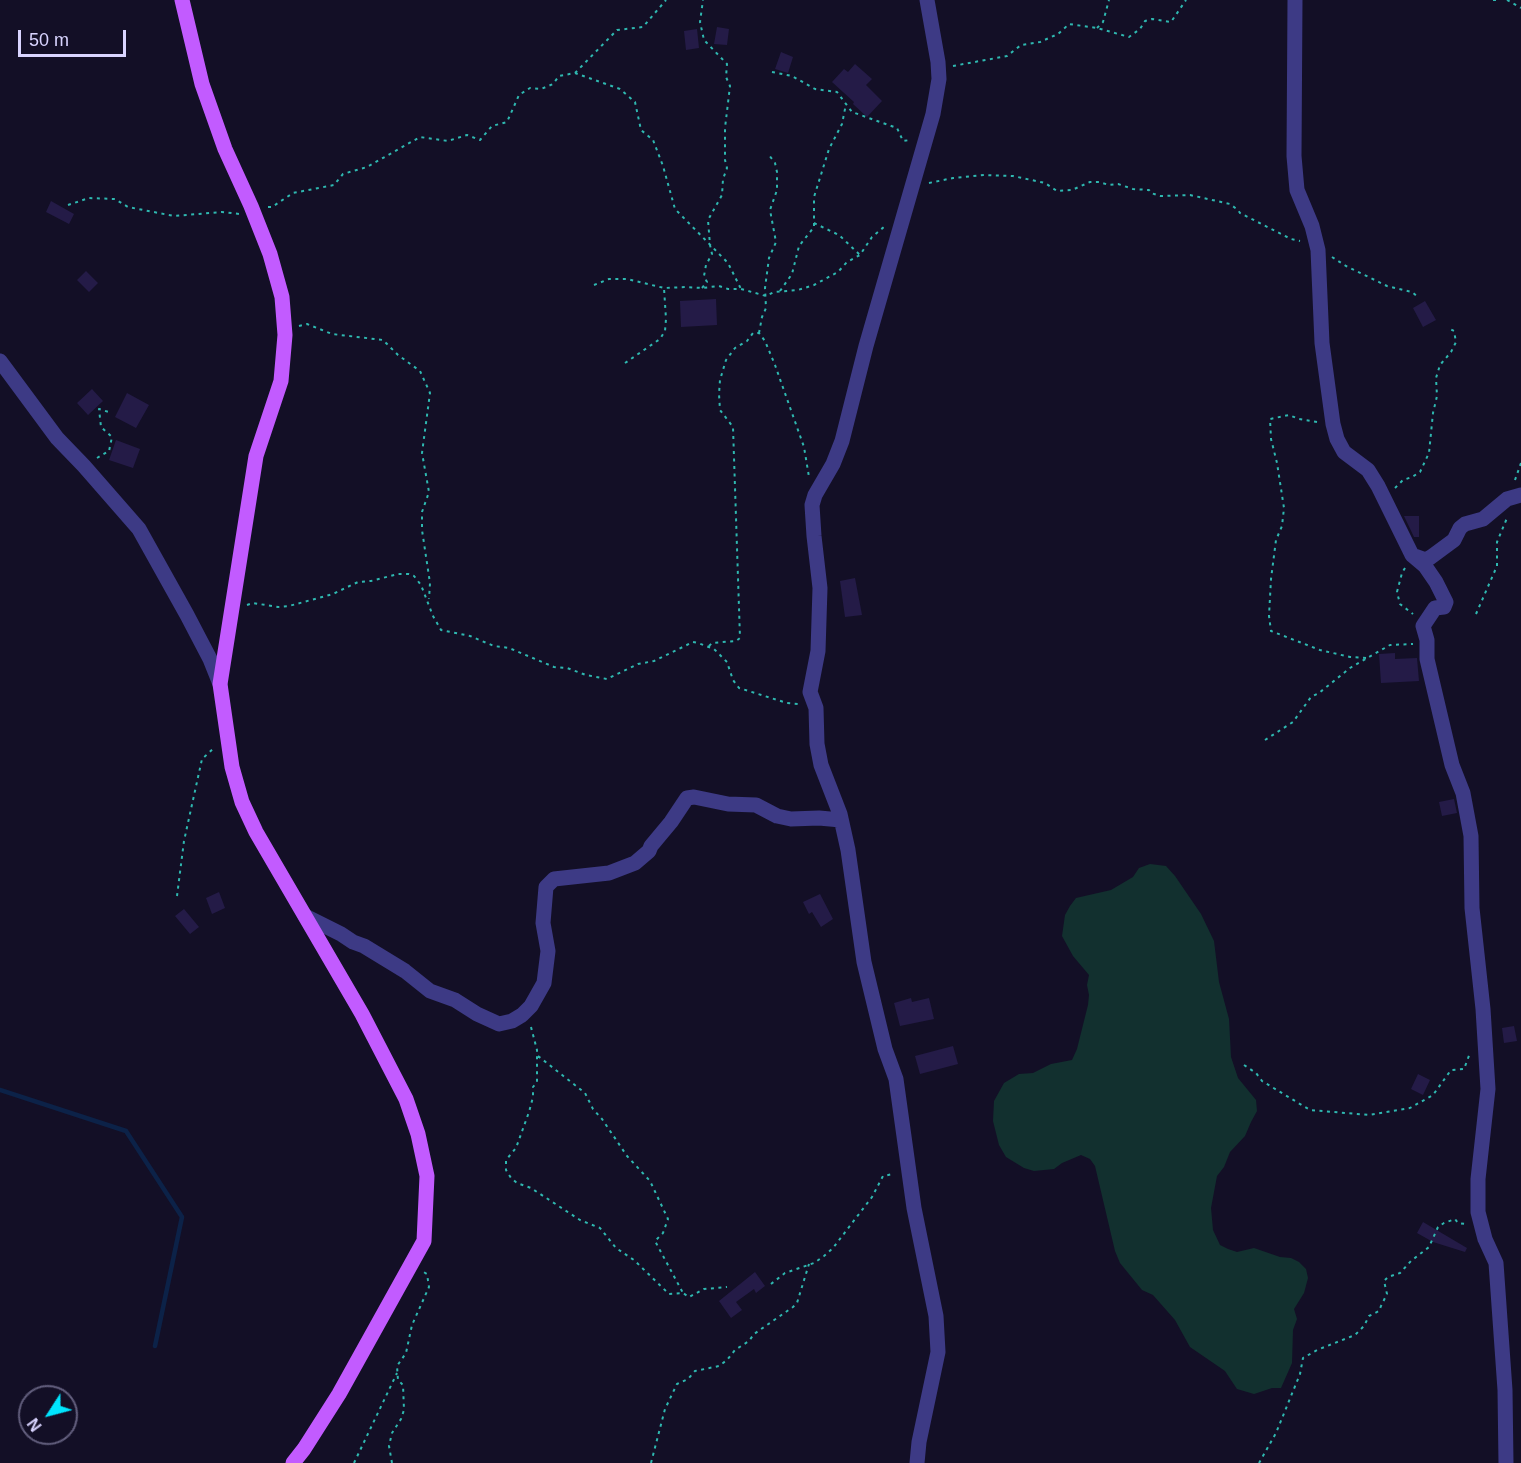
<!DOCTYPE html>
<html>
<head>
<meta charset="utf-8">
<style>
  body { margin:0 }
  #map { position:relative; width:1521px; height:1463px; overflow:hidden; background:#130f26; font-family:Arial,sans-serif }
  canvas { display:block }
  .north { position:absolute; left:18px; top:1385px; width:60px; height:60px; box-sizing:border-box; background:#130f26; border:2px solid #625e7d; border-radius:50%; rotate:234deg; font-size:16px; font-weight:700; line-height:24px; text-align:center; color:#d9d4ff }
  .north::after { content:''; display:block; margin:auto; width:21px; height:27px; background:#00e5ff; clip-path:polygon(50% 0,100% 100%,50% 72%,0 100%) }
  .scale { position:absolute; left:18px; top:30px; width:108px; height:27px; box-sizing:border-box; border:3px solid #d9d4ff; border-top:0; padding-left:8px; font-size:18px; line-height:21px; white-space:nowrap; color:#d9d4ff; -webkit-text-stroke:4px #130f26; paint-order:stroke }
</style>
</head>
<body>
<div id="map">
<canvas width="1521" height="1463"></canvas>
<div class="north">N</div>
<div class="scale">50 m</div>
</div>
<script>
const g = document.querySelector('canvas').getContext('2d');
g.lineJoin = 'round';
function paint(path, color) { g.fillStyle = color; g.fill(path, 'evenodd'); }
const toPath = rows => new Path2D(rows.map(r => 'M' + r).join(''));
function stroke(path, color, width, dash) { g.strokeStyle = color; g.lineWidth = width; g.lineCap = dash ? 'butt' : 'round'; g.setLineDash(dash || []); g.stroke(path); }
paint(toPath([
  [1150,864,1166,866,1175,876,1201,914,1214,941,1219,982,1229,1019,1231,1057,1238,1078,1256,1100,1257,1111,1251,1122,1245,1136,1230,1152,1224,1167,1217,1176,1211,1208,1213,1230,1220,1245,1228,1249,1237,1252,1254,1248,1280,1257,1291,1258,1299,1262,1306,1269,1308,1278,1304,1293,1294,1309,1297,1319,1293,1330,1292,1363,1281,1388,1272,1388,1254,1394,1237,1389,1225,1371,1190,1347,1175,1320,1153,1295,1142,1290,1120,1263,1115,1251,1095,1166,1090,1159,1081,1155,1062,1163,1054,1169,1034,1171,1024,1168,1006,1157,999,1145,993,1121,994,1101,1004,1083,1019,1074,1033,1073,1051,1064,1072,1060,1077,1049,1088,1005,1089,995,1087,985,1089,975,1073,956,1062,936,1065,915,1070,906,1076,898,1111,890,1133,877,1139,868]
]), '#12302f');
stroke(toPath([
  [0,1090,126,1131,182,1217,155,1346]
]), '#0c2248', 4.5);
paint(toPath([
  [717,27,729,29,727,45,714,44],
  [697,29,699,48,686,50,684,31],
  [781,52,793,57,788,73,775,69],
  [855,64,872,79,866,85,882,101,867,117,853,104,854,102,832,82,844,69,848,72],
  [51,201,74,214,69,224,46,212],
  [86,271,98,283,89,292,77,280],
  [716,299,717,325,681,327,680,301],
  [1425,301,1436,320,1423,327,1413,308],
  [92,389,103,401,88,415,77,403],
  [127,393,149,405,136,428,115,417],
  [116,440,140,449,133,468,109,460],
  [1404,516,1419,516,1419,537,1414,537],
  [855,578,862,615,845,617,840,581],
  [1395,653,1395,659,1417,658,1419,681,1381,683,1379,654],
  [1454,799,1457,813,1442,816,1439,802],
  [219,892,225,908,212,914,206,898],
  [820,894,833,919,821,927,812,912,809,914,803,902],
  [184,909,199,927,190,934,175,916],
  [911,998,912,1002,929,998,934,1019,900,1026,894,1003],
  [1514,1026,1517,1041,1504,1043,1502,1028],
  [953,1046,958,1064,920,1074,915,1056],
  [1418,1074,1430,1080,1423,1095,1411,1089],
  [1423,1222,1467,1248,1465,1252,1433,1242,1417,1233],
  [755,1272,765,1286,756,1293,754,1289,736,1302,742,1310,731,1318,719,1301]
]), '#241b47');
stroke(toPath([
  [1493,0,1497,0],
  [1507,0,1521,8],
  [1097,28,1103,22,1109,0],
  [953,66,1007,56,1021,45,1040,42,1058,34,1069,24,1097,28,1129,37,1140,29,1145,21,1152,19,1171,22,1186,0],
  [772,72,792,76,815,89,837,92,852,112,897,128,903,141,910,140],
  [575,73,617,30,643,27,666,0],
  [929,183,953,178,984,175,1013,176,1045,183,1057,191,1072,190,1090,182,1099,182,1109,185,1118,184,1133,189,1149,190,1151,193,1160,196,1190,195,1230,204,1238,210,1240,213,1291,239,1300,241],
  [68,205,89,198,115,199,128,207,174,216,222,212,240,214],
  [268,207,272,207,293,193,334,185,343,174,367,167,420,137,448,141,467,135,480,140,492,126,507,122,519,95,530,88,541,89,553,84,559,76,575,73,620,89,635,102,641,130,653,140,663,166,675,209,728,263,741,289],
  [814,223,839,235,860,255],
  [1332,257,1346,266,1387,286,1412,292,1419,298],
  [594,285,609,279,627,279,664,288,686,287,702,288,719,286,728,289,741,289,766,296,774,292,798,290,814,285,838,272,847,262,860,255,872,237,885,226],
  [702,288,707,282,704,276,706,265,712,254,710,245,708,220,722,195,723,179,727,168,725,160,725,128,730,86,726,77,727,64,704,40,700,22,703,0],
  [780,291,792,274,799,246,814,227,814,197,829,149,842,124,846,104],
  [299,326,307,324,332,334,383,340,398,355,420,371,430,393,422,453,429,492,422,512,422,530,430,583,429,599],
  [759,333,762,317,766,308,765,288,769,258,776,242,770,210,777,190,777,172,775,163,769,155],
  [625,363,660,339,665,331,666,319,664,288],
  [1317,422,1299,419,1289,415,1270,419,1271,439,1277,463,1284,508,1282,526,1276,540,1271,579,1269,616,1271,631,1320,650,1350,657,1367,658],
  [97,458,109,451,112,437,101,427,99,409,112,413],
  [1515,480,1521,463],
  [1395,488,1403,480,1412,477,1420,472,1429,453,1433,413,1437,396,1436,378,1440,365,1451,352,1456,342,1454,331,1450,329],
  [1405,568,1402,573,1397,592,1400,604,1413,614],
  [247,605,253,603,278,607,289,606,333,594,358,582,371,581,398,574,409,574,414,576,421,585,433,616,441,630,470,636,494,646,509,648,554,667,567,668,586,675,607,679,638,664,654,661,693,642,698,643,714,649,727,662,733,680,739,688,787,703,799,704],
  [1476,614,1497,566,1497,542,1507,518],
  [709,646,712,643,736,641,740,638,733,427,720,410,719,394,720,380,726,360,735,348,747,341,753,333,759,333,765,341,775,365,804,447,809,477],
  [1265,740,1293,722,1311,697,1319,693,1350,668,1390,645,1413,644],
  [177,896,184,841,202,759,214,748],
  [531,1027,537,1050,537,1082,533,1087,533,1097,529,1112,516,1148,506,1160,506,1170,511,1178,517,1183,531,1188,580,1220,600,1228,616,1248,634,1260,669,1294,683,1293,689,1297,704,1289,727,1287],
  [538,1056,585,1093,593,1109,602,1119,627,1156,650,1181,668,1219,663,1233,655,1241,683,1293],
  [1244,1065,1256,1073,1262,1081,1310,1110,1369,1115,1410,1108,1433,1095,1451,1070,1464,1069,1470,1053],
  [771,1284,785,1273,814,1263,824,1256,833,1248,872,1197,883,1176,893,1174],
  [354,1463,397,1373],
  [392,1463,389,1446,392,1433,401,1419,404,1410,403,1385,398,1380,397,1366,406,1353,412,1325,429,1287,427,1274,422,1271],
  [651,1463,665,1409,677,1384,688,1379,695,1371,719,1366,727,1360,735,1350,749,1341,754,1334,793,1307,797,1303,809,1264],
  [1259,1463,1276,1433,1300,1374,1303,1358,1317,1350,1355,1335,1364,1326,1369,1316,1379,1311,1381,1306,1387,1294,1384,1281,1388,1277,1400,1273,1411,1261,1429,1247,1438,1227,1444,1223,1455,1219,1458,1223,1465,1224]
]), '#2fb8b0', 2, [3, 4.5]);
stroke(toPath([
  [1295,0,1294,156,1297,190,1312,226,1318,250,1322,343,1333,424,1337,439,1344,452,1368,470,1378,486,1412,555,1425,566,1436,582,1446,602,1444,607,1435,608,1423,626,1427,640,1427,659,1452,765,1463,793,1471,836,1472,908,1483,1009,1488,1089,1478,1179,1478,1212,1485,1239,1496,1263,1505,1390,1506,1463],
  [0,361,57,438,84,466,139,529,187,615,210,659,220,684],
  [1412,555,1426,560,1431,557,1454,540,1460,528,1465,524,1483,519,1507,499,1521,495],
  [305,916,341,934,353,942,364,946,405,971,430,991,455,1000,477,1014,499,1024,512,1021,522,1015,531,1006,544,983,548,951,543,923,546,887,554,879,609,873,635,863,649,851,651,846,671,822,687,798,694,797,728,804,756,805,777,816,791,819,819,818,841,820],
  [917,1463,919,1442,938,1352,936,1316,914,1208,896,1079,885,1049,864,962,848,850,840,814,821,765,817,744,816,708,810,692,818,651,820,588,814,536,812,505,815,495,833,464,842,441,866,346,933,114,939,79,938,62,927,0]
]), '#3d3a85', 15);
stroke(toPath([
  [182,0,202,84,225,149,251,206,270,254,282,297,285,335,281,381,256,456,220,684,232,767,242,802,256,832,362,1014,406,1099,418,1134,427,1176,424,1241,339,1394,304,1449,293,1463]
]), '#c25bff', 15);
</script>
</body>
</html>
